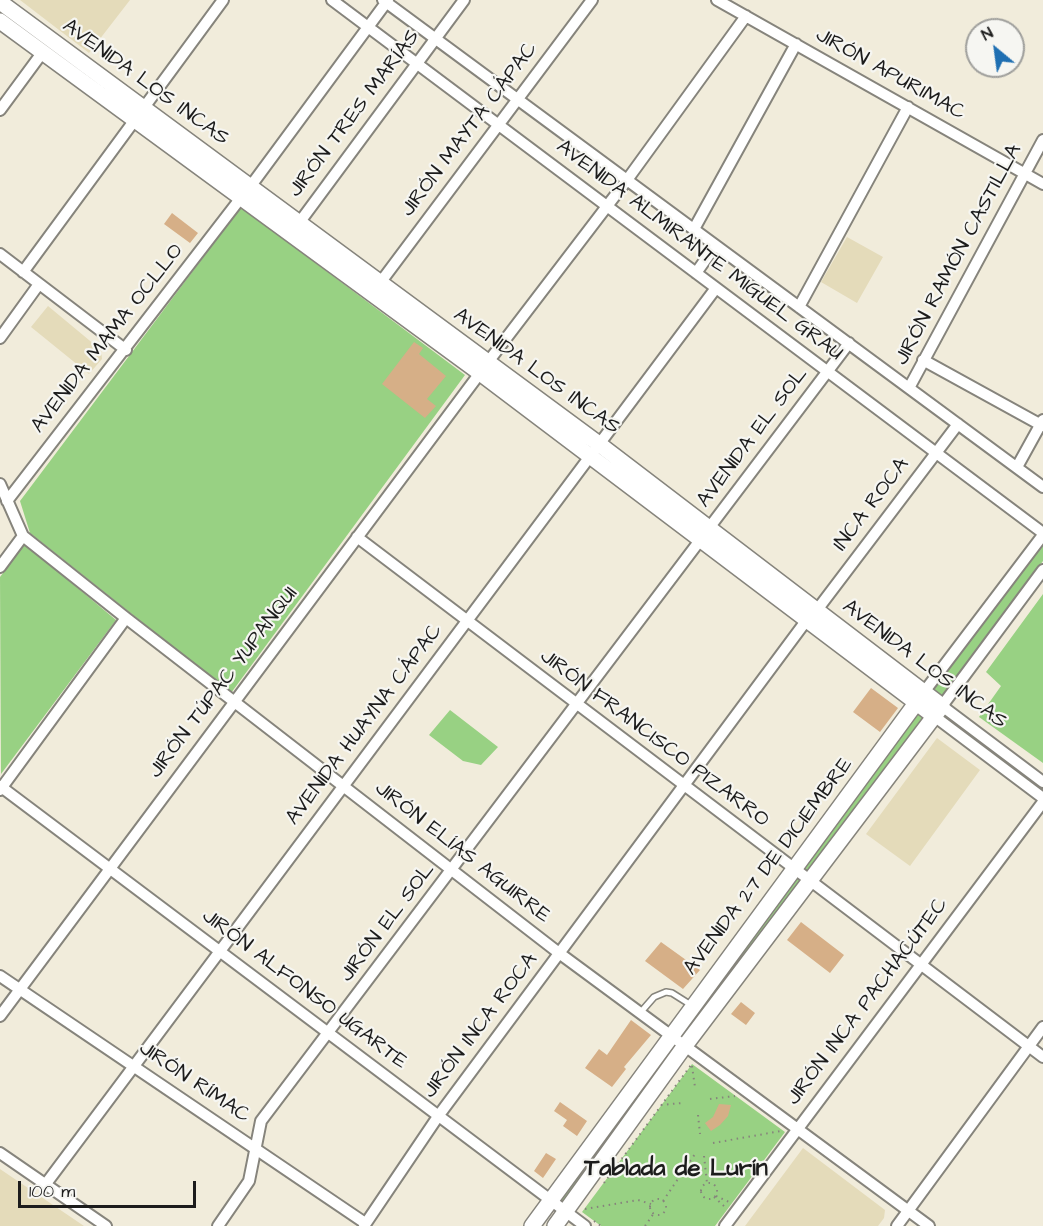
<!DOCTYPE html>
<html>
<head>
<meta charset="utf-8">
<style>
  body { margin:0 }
  #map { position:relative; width:1043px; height:1226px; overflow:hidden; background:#f1ecdb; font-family:"Architects Daughter",sans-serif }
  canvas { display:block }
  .north { position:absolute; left:965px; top:18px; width:60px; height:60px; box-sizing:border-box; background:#f6f6f2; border:2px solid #9f9f9c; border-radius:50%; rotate:331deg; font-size:16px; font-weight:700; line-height:24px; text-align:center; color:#1c1c1c }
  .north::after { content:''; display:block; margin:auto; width:21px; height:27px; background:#1f6fb2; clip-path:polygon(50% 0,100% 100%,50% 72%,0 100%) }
  .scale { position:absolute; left:18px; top:1181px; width:178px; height:27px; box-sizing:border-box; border:3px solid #1c1c1c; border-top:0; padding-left:8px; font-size:18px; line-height:21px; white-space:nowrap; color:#1c1c1c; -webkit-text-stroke:4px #f6f6f2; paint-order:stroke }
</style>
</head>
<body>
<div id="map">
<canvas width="1043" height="1226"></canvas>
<div class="north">N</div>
<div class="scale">100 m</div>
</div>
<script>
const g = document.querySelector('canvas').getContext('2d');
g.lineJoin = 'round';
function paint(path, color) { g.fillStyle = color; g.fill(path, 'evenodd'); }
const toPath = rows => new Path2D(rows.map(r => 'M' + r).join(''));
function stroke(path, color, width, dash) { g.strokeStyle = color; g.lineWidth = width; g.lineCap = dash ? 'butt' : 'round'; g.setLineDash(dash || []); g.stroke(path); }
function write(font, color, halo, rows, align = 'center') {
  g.font = font + ' "Architects Daughter",sans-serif'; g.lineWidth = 4.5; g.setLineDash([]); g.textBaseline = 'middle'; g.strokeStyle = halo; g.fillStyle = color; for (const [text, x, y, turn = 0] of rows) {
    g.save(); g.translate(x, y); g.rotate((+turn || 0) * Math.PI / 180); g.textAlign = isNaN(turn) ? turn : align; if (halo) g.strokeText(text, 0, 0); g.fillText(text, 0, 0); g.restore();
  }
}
paint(toPath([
  [20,0,130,0,89,53],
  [847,237,883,257,857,303,821,282],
  [48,306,101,350,102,359,89,374,31,327],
  [937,738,980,770,910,866,866,834],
  [803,1148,885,1210,884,1218,878,1226,745,1226],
  [0,1169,84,1226,0,1226]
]), '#e4dbba');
paint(toPath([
  [241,207,465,375,231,693,30,533,20,501],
  [1043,542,1043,561,941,698,931,690],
  [25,544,116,620,1,774,0,577],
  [1043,594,1043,763,979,717,1001,686,986,672],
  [450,710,498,747,481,765,463,761,429,735],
  [919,710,927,716,807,876,799,869],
  [795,875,803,881,683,1041,676,1035],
  [671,1042,677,1049,564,1205,557,1199],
  [692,1064,785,1132,715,1226,601,1226,582,1212]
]), '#98d183');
paint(toPath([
  [172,213,198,233,190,243,164,224],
  [414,342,423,348,419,354,446,376,427,399,436,406,425,418,382,384],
  [871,688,898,708,880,732,853,712],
  [801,922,844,955,830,973,787,940],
  [661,942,700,970,683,989,645,961],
  [741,1002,755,1013,746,1025,731,1014],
  [631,1020,651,1035,624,1067,626,1069,612,1087,585,1068,599,1049,607,1055],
  [560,1102,587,1121,577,1136,563,1126,567,1120,554,1111],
  [719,1104,731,1105,728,1116,720,1125,711,1131,705,1123,713,1117],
  [546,1153,556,1159,543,1178,534,1171]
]), '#d6af87');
const lane = toPath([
  [640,1013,654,997,666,992,672,993,691,1005]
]);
const street = toPath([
  [332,0,1043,533],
  [383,0,1043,487],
  [717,0,1043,184],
  [0,110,42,53],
  [250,187,388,0],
  [299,223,464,0],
  [694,229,796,44],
  [0,254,126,350],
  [23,272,223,0],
  [696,273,715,246],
  [380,283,592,0],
  [799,307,908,107],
  [0,338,39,284],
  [923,360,1043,426],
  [488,362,627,180,746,16],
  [909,388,1043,140],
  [1017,467,1043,420],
  [0,484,23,536,126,618,559,953,929,1226],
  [7,501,240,199],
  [709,528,849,343],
  [357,537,1043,1057],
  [0,567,23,536],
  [1043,570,942,706,1043,782],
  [817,610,958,424],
  [924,692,1043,535],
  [934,716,1043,798],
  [0,786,585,1226],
  [0,790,126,618],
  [0,976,365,1223],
  [0,1016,480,373],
  [0,1153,106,1226],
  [45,1185,716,288],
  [218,1226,249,1181,261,1121,701,539],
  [364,1226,439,1115,806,621],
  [725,1226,1043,802],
  [897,1226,1043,1027]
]);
const secondary = toPath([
  [0,2,599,444,942,706,684,1047,555,1226],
  [0,21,480,373,934,716],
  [532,1226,922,695]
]);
stroke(lane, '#86847c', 8);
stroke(street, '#86847c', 14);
stroke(secondary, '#86847c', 18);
stroke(toPath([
  [692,1066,695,1087],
  [710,1099,735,1096],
  [661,1105,682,1103],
  [698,1115,700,1134],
  [713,1143,781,1131],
  [704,1156,707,1183],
  '701 1191a8 8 0 1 1 16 0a8 8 0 1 1-16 0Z',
  [604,1183,691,1065],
  [716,1196,729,1202],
  [714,1197,726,1208],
  '650 1207a8 8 0 1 1 16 0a8 8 0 1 1-16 0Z',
  [663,1201,695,1154],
  [585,1209,638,1200,651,1204],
  [594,1221,601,1226],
  [645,1226,654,1213]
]), '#86847c', 2, [1.5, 4.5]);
stroke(lane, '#fff', 5);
stroke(street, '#fff', 10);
stroke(secondary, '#fff', 15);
write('21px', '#1c1c1c', '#f6f6f2', [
  ["JIRÓN APURIMAC",890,75,29],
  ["AVENIDA LOS INCAS",145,83,36],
  ["JIRÓN TRES MARÍAS",355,114,-53],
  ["JIRÓN MAYTA CÁPAC",470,130,-53],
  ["AVENIDA ALMIRANTE MIGUEL GRAU",699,251,37],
  ["JIRÓN RAMÓN CASTILLA",959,255,-62],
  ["AVENIDA MAMA OCLLO",108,339,-52],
  ["AVENIDA LOS INCAS",536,372,36],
  ["AVENIDA EL SOL",753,438,-53],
  ["INCA ROCA",872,505,-53],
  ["AVENIDA LOS INCAS",924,665,37],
  ["JIRÓN TÚPAC YUPANQUI",224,683,-53],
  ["AVENIDA HUAYNA CÁPAC",365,725,-53],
  ["JIRÓN FRANCISCO PIZARRO",654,739,37],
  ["JIRÓN ELÍAS AGUIRRE",462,853,38],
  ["AVENIDA 27 DE DICIEMBRE",769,867,-53],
  ["JIRÓN EL SOL",388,923,-53],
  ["JIRÓN ALFONSO UGARTE",304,990,37],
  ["JIRÓN INCA PACHACÚTEC",868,1002,-53],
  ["JIRÓN INCA ROCA",481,1026,-53],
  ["JIRÓN RÍMAC",194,1083,34]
]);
write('bold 24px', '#1c1c1c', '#f6f6f2', [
  ["Tablada de Lurín",676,1170]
]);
</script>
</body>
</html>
